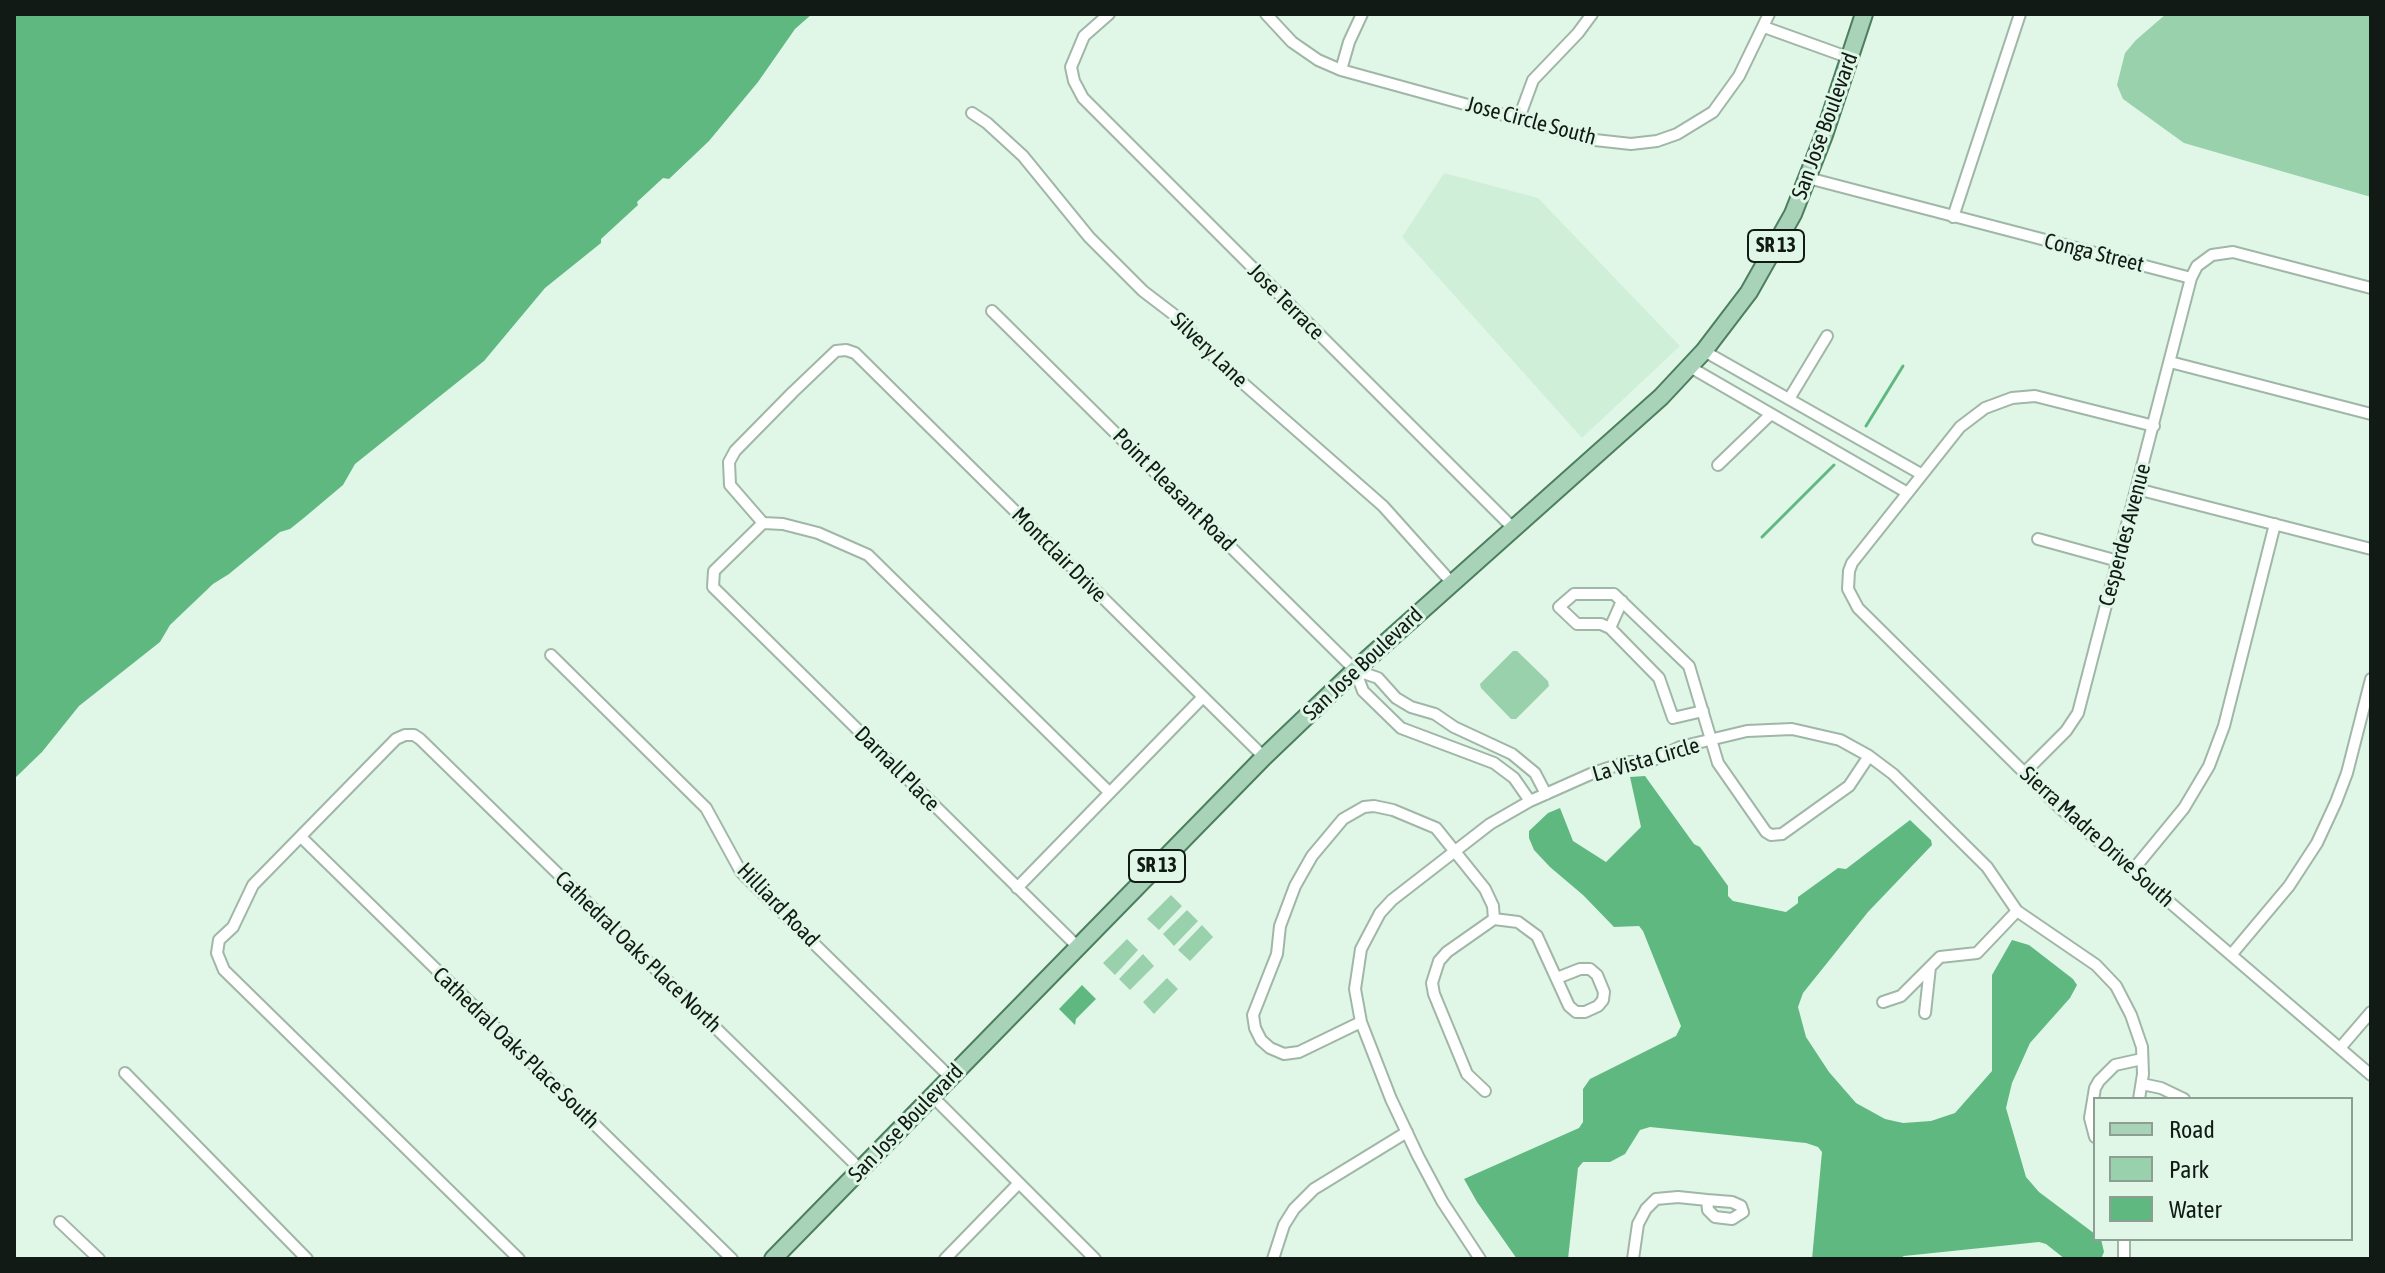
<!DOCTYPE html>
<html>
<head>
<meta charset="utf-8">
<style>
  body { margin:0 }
  #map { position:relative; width:2385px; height:1273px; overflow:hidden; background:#e0f7e7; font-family:"Asap Condensed",sans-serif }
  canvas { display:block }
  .frame { position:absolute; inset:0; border:16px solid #111a14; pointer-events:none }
  .legend { position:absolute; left:2093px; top:1097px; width:260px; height:144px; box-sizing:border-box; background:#e0f7e7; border:2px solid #8d9f93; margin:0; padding:10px 14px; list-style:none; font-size:24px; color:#111a14 }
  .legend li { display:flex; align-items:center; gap:16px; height:40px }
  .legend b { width:40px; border:2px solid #8d9f93 }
</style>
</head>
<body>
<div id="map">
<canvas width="2385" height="1273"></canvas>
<div class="frame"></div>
<ul class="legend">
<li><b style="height:10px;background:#a8d3b8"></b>Road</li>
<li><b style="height:22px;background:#98d1ab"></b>Park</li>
<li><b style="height:22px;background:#60b881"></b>Water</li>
</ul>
</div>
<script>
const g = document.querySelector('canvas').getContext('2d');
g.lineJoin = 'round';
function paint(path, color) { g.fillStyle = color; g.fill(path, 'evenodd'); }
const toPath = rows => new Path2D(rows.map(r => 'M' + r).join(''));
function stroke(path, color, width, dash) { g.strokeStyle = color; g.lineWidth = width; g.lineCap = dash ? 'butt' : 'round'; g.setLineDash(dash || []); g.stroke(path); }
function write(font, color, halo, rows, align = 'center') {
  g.font = font + ' "Asap Condensed",sans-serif'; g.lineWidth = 6; g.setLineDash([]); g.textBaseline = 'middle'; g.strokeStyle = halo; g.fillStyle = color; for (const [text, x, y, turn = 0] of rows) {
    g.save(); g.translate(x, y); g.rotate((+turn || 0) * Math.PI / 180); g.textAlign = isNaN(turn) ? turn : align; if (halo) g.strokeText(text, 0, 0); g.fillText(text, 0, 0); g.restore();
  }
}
paint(toPath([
  [1444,173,1538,198,1680,346,1582,438,1402,237]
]), '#d0efd9');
paint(toPath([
  [2166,14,2371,14,2371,197,2184,143,2123,99,2117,85,2125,53,2136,40],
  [1513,651,1517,651,1548,681,1549,686,1516,719,1511,719,1481,688,1480,684],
  [1171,895,1182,906,1159,930,1147,919],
  [1187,910,1198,921,1174,946,1163,934],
  [1202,925,1213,937,1190,961,1178,950],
  [1127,939,1138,950,1115,975,1103,963],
  [1143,954,1154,966,1130,990,1119,979],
  [1167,978,1178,989,1154,1014,1143,1002]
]), '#98d1ab');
paint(toPath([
  [14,14,812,14,795,29,758,82,709,141,669,179,663,178,637,202,638,205,601,239,601,243,545,288,484,361,355,464,343,485,305,517,290,529,280,532,229,574,213,584,170,625,160,642,79,706,42,752,14,779],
  [1645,776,1694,844,1700,847,1728,886,1728,896,1733,901,1786,912,1798,903,1798,897,1838,868,1846,869,1910,820,1931,840,1932,845,1868,912,1803,993,1798,1007,1806,1037,1829,1072,1856,1103,1885,1119,1903,1123,1931,1121,1955,1113,1992,1071,1992,975,2012,940,2029,945,2073,979,2077,985,2070,998,2030,1043,2012,1083,2006,1108,2026,1177,2039,1192,2095,1234,2095,1239,2101,1239,2104,1252,2101,1259,2065,1259,2046,1244,2039,1242,1904,1256,1898,1259,1812,1259,1822,1152,1818,1147,1806,1143,1650,1127,1640,1130,1625,1154,1610,1162,1583,1162,1578,1168,1568,1259,1517,1259,1477,1202,1464,1179,1579,1128,1583,1122,1583,1089,1590,1079,1676,1036,1681,1026,1643,931,1639,926,1614,927,1583,895,1550,867,1534,850,1529,838,1529,831,1548,813,1560,808,1573,841,1606,862,1641,827,1630,777],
  [1082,985,1096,999,1076,1019,1075,1025,1059,1009]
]), '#60b881');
stroke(toPath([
  [1866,426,1903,366],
  [1762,537,1834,465]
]), '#60b881', 3);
const street = toPath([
  [1109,14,1084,36,1071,67,1074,81,1083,98,1514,529],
  [1266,14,1292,42,1318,60,1341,70,1595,140,1631,144,1657,141,1677,134,1713,112,1739,76,1769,14],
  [1764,27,1850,58],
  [1341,70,1349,42,1362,14],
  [972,113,987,123,1023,156,1089,237,1143,291,1177,317,1220,363,1383,506,1452,583],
  [1519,118,1533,80,1578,33,1592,14],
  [1808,178,2191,278],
  [1953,217,2020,14],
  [992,311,1355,670,1363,691,1401,728,1494,763,1514,778,1530,801],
  [1704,351,1921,474],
  [2170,362,2371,414],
  [1690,367,1906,492],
  [1789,399,1827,336],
  [2154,426,2035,396,2012,398,1985,408,1960,427,1852,563,1849,571,1848,589,1858,608,2061,809,2371,1075],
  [1718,465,1771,414],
  [2137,489,2371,549],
  [763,523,730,485,729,462,735,451,793,392,836,351,846,350,855,353,1264,757],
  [763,523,714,571,713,587,1078,947],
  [763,523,783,524,818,533,868,555,1109,792],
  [2038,539,2118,561],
  [1610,628,1622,601],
  [551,655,706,808,741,872,950,1077],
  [1355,670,1378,678,1396,698,1411,707,1435,714,1454,727,1512,754,1535,773,1546,794],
  [1703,711,1673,718,1659,678,1610,628,1601,624,1577,624,1559,607,1574,594,1614,594,1689,666,1718,763,1766,832,1771,835,1782,834,1849,786,1869,756],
  [2024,773,2066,731,2078,713,2191,278,2197,266,2212,255,2233,252,2371,288],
  [301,837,732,1259],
  [2133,870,2184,808,2209,766,2224,726,2275,524],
  [1017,888,1202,698],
  [1494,919,1518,922,1537,936,1569,1006,1576,1012,1585,1012,1598,1006,1603,1000,1604,992,1597,975,1590,969,1580,969,1557,978],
  [2231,955,2289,886,2317,843,2336,802,2347,773,2371,679],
  [1883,1002,1901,996,1940,957,1977,953,2017,911],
  [1925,1013,1930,967],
  [1361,1022,1299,1052,1284,1054,1270,1048,1261,1040,1255,1028,1253,1015,1277,954,1280,926,1295,886,1312,856,1343,819,1364,807,1374,806,1393,810,1436,828,1485,889,1493,906,1494,919],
  [2340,1048,2371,1012],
  [125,1073,307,1259],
  [2142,1084,2161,1088,2184,1099],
  [1485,1091,1467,1074,1434,994,1432,983,1439,961,1447,952,1494,919],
  [932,1096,1095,1259],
  [2095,1137,2090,1118,2095,1088,2099,1081,2115,1065,2142,1059],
  [60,1222,99,1259],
  [2124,1239,2124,1259],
  [519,1259,224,970,217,953,219,940,233,927,253,885,396,739,405,735,414,735,420,739,860,1169],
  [945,1259,1018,1184],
  [1273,1259,1284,1225,1294,1209,1314,1189,1407,1132],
  [1480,1259,1442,1201,1418,1156,1391,1099,1361,1022,1355,989,1361,949,1380,913,1392,900,1490,824,1530,801,1593,773,1627,762,1649,762,1680,747,1747,731,1792,729,1840,740,1869,756,1893,774,1987,867,2017,911,2096,965,2116,986,2131,1015,2142,1047,2143,1074,2139,1099],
  [1633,1259,1638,1224,1646,1209,1656,1199,1678,1197,1707,1200,1732,1202,1741,1206,1743,1212,1732,1219,1715,1217,1708,1210,1707,1200]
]);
const primary = toPath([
  [773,1259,1264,757,1355,670,1661,397,1704,351,1749,292,1793,214,1824,135,1864,14]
]);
stroke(street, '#a0b6a7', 14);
stroke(primary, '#4d7f5f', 20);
stroke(street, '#fff', 10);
stroke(primary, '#a8d3b8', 16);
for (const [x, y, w] of [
  [1776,246,56],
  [1157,866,56]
]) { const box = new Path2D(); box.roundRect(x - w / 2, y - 16, w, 32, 6); g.fillStyle = '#e0f7e7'; g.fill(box); stroke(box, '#111a14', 2); }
write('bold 20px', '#111a14', null, [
  ["SR 13",1776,246],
  ["SR 13",1157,866]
]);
write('22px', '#111a14', '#e0f7e7', [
  ["Jose Circle South",1531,121,15],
  ["San Jose Boulevard",1825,126,-70],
  ["Conga Street",2094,253,14],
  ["Jose Terrace",1286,302,45],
  ["Silvery Lane",1209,350,44],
  ["Point Pleasant Road",1174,490,45],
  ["Cesperdes Avenue",2125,535,-75],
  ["Montclair Drive",1059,555,45],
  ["San Jose Boulevard",1363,664,-43],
  ["La Vista Circle",1646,760,-16],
  ["Darnall Place",897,769,45],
  ["Sierra Madre Drive South",2097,837,42],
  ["Hilliard Road",778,905,46],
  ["Cathedral Oaks Place North",638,952,44],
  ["Cathedral Oaks Place South",516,1048,44],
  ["San Jose Boulevard",906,1123,-46]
]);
</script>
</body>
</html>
